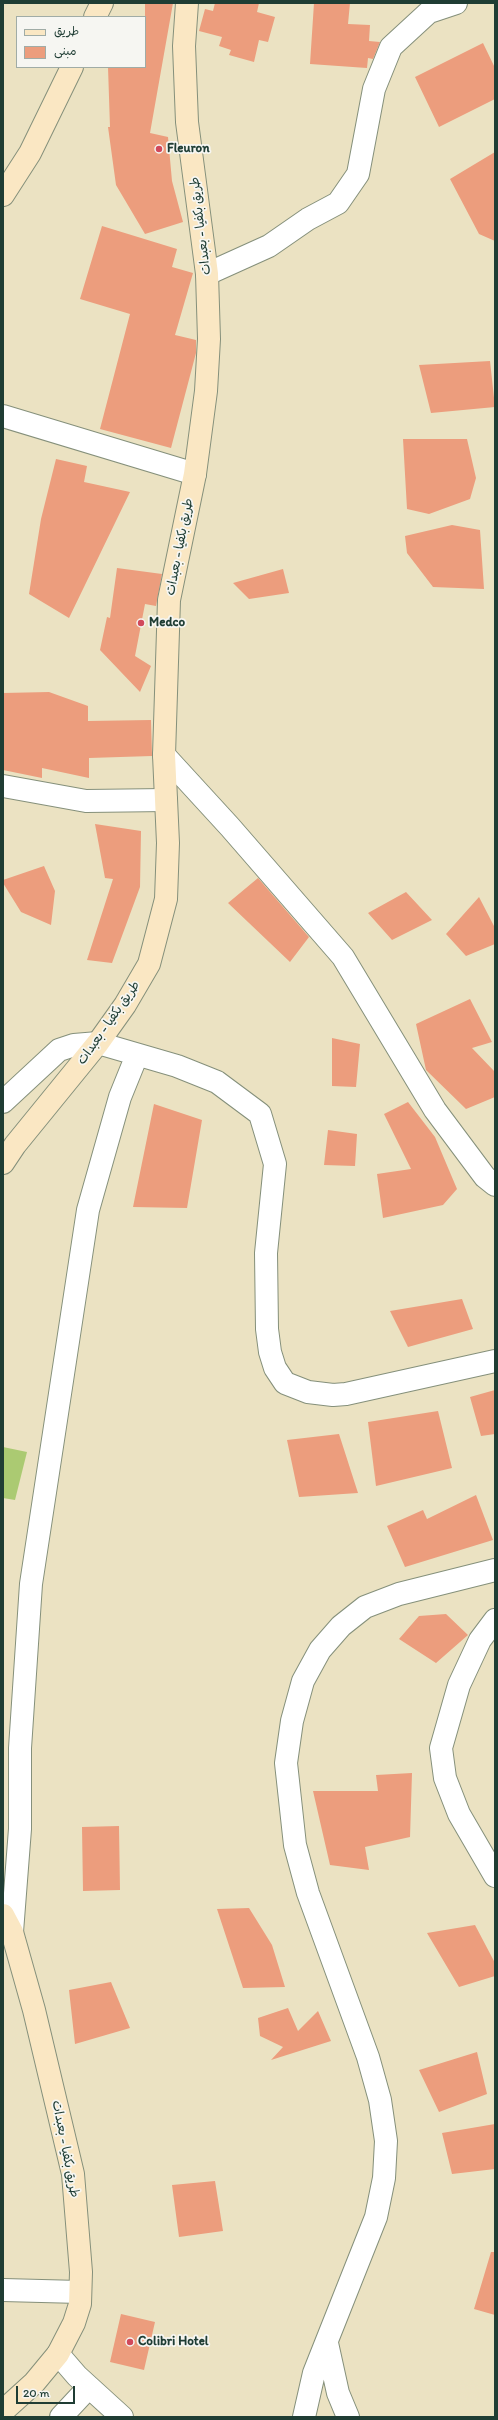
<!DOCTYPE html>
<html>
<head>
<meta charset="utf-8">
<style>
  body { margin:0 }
  #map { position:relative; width:498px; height:2420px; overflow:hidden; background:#ebe2c2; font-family:Itim,"Playpen Sans Arabic",sans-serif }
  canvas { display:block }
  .frame { position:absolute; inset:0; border:4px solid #1f3d34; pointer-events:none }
  .legend { position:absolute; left:16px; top:16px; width:130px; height:52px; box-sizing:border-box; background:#f6f6f2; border:1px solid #a0aca6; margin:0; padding:5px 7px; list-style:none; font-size:12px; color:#1f3d34 }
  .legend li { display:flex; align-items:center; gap:8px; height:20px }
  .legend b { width:20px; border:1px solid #a0aca6 }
  .scale { position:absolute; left:16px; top:2386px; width:59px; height:18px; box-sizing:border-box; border:2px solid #1f3d34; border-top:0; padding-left:5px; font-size:12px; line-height:14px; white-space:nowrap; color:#1f3d34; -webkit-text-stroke:3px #f6f6f2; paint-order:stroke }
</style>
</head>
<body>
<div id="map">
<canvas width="498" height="2420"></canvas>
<div class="frame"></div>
<ul class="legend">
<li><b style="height:5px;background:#fae7c3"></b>طريق</li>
<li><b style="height:11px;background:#ec9d7d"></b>مبنى</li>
</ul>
<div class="scale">20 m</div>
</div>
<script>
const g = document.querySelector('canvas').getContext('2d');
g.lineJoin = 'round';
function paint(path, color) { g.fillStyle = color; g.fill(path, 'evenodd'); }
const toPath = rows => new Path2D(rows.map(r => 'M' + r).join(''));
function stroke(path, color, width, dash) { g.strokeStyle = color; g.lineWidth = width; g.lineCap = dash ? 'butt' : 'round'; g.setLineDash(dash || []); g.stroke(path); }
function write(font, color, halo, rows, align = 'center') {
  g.font = font + ' Itim,"Playpen Sans Arabic",sans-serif'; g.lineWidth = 3.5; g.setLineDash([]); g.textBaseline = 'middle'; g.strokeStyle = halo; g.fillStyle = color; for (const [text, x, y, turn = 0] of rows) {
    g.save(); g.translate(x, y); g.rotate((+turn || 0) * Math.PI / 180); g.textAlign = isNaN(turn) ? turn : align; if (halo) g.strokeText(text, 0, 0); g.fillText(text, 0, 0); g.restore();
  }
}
paint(toPath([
  [3,1447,27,1452,15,1500,3,1498]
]), '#abca72');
paint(toPath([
  [145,3,173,3,150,133,168,137,172,181,183,222,145,234,116,185,108,127,110,127,108,67,145,67],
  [215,3,259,3,257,12,275,17,268,42,259,40,254,62,229,55,231,50,219,46,222,37,199,31,205,9,213,11],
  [314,3,350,3,348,24,370,25,369,41,380,42,373,59,368,58,367,68,310,64],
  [483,43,495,68,495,99,439,127,415,77],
  [495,152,495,241,479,234,450,179],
  [102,226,177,249,172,267,193,273,175,335,196,340,196,353,171,448,100,429,130,314,80,299],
  [490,361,495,407,431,413,419,365],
  [403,439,467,439,476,478,470,499,429,514,407,509],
  [56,459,87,466,84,482,130,492,69,618,29,594,41,519],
  [452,525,480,530,484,589,433,587,407,553,405,536],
  [117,568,162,574,156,606,145,604,135,656,151,666,140,692,100,650,107,617,110,618],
  [283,569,289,593,249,599,233,583],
  [49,692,88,706,88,721,151,720,152,756,89,758,89,778,42,768,42,778,3,770,3,693],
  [95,824,141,831,140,887,112,963,87,960,113,879,105,878],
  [44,866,55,891,51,925,21,912,3,883,3,880],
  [258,878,309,937,290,962,228,903],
  [406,892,432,920,392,940,368,913],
  [479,897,495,928,495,944,466,956,446,934],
  [470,999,492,1042,472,1048,495,1072,495,1097,466,1109,426,1070,416,1024],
  [332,1038,360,1044,356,1087,332,1086],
  [408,1102,435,1137,457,1189,443,1205,383,1218,377,1174,411,1169,384,1114],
  [154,1104,202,1120,187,1208,133,1207],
  [328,1130,357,1134,355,1166,324,1165],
  [462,1299,473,1329,408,1347,390,1311],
  [495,1390,495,1434,481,1436,470,1397],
  [438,1411,452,1468,376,1486,368,1422],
  [339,1434,358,1493,299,1497,287,1440],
  [476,1495,493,1540,405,1567,387,1526,423,1510,427,1519],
  [446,1614,468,1635,436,1663,399,1639,419,1616],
  [412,1773,410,1837,365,1847,369,1870,330,1865,313,1791,378,1791,376,1775],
  [119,1826,120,1890,83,1891,82,1827],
  [249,1908,272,1945,285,1987,243,1988,217,1909],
  [475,1925,495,1963,495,1976,459,1987,427,1933],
  [111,1982,130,2028,75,2044,69,1990],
  [288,2008,298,2031,318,2011,331,2041,271,2060,283,2047,260,2036,258,2018],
  [477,2052,487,2094,439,2112,419,2070],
  [495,2124,495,2169,452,2174,442,2133],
  [215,2181,223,2231,179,2237,172,2185],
  [491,2252,495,2252,495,2315,474,2309],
  [121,2314,155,2322,144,2370,110,2362]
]), '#ec9d7d');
const street = toPath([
  [207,274,269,246,308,219,338,203,358,174,374,89,391,47,429,12,456,3],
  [3,416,195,474],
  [164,755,230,827,343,957,435,1110,485,1177,495,1185],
  [3,786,86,801,166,800],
  [3,1102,59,1050,74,1045,98,1043,177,1066,217,1082,260,1114,275,1164,266,1253,267,1329,270,1352,275,1368,285,1383,308,1392,333,1395,346,1394,495,1361],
  [495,1620,480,1640,459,1685,441,1748,445,1778,459,1814,495,1876],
  [12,1932,20,1829,20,1748,31,1584,88,1210,120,1097,137,1055],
  [3,2290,80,2292],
  [327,2343,338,2393,348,2417],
  [58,2354,77,2376,122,2417],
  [61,2417,89,2387],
  [304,2417,314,2373,376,2217,384,2178,386,2141,380,2100,368,2057,308,1893,295,1845,286,1763,292,1721,303,1681,320,1650,341,1626,365,1607,399,1594,495,1570]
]);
const secondary = toPath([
  [95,17,102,3],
  [3,195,30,153,72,67],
  [3,1163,15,1145,98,1043,125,1005,149,964,166,899,168,843,164,755,169,600,195,474,206,391,209,339,207,274,187,122,184,46,187,3],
  [3,1915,12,1932,34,2010,73,2174,81,2272,80,2304,74,2323,58,2354,34,2383,3,2411]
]);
stroke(street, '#85907b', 24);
stroke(secondary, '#85907b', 24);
stroke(street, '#fff', 22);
stroke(secondary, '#fae7c3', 22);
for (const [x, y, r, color] of [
  [159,149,4,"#d1495b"],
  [141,623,4,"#d1495b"],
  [130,2342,4,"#d1495b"]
]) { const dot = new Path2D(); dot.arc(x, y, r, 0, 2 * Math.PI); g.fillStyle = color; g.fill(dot); stroke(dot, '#f6f6f2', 1.5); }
write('bold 13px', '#1f3d34', '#f6f6f2', [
  ["Fleuron",167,149],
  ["Medco",149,623],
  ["Colibri Hotel",138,2342]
], 'left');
write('13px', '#1f3d34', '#f6f6f2', [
  ["طريق بكفيا - بعبدات",201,226,-97],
  ["طريق بكفيا - بعبدات",180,547,-79],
  ["طريق بكفيا - بعبدات",109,1023,-55],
  ["طريق بكفيا - بعبدات",65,2149,79]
]);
</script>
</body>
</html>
